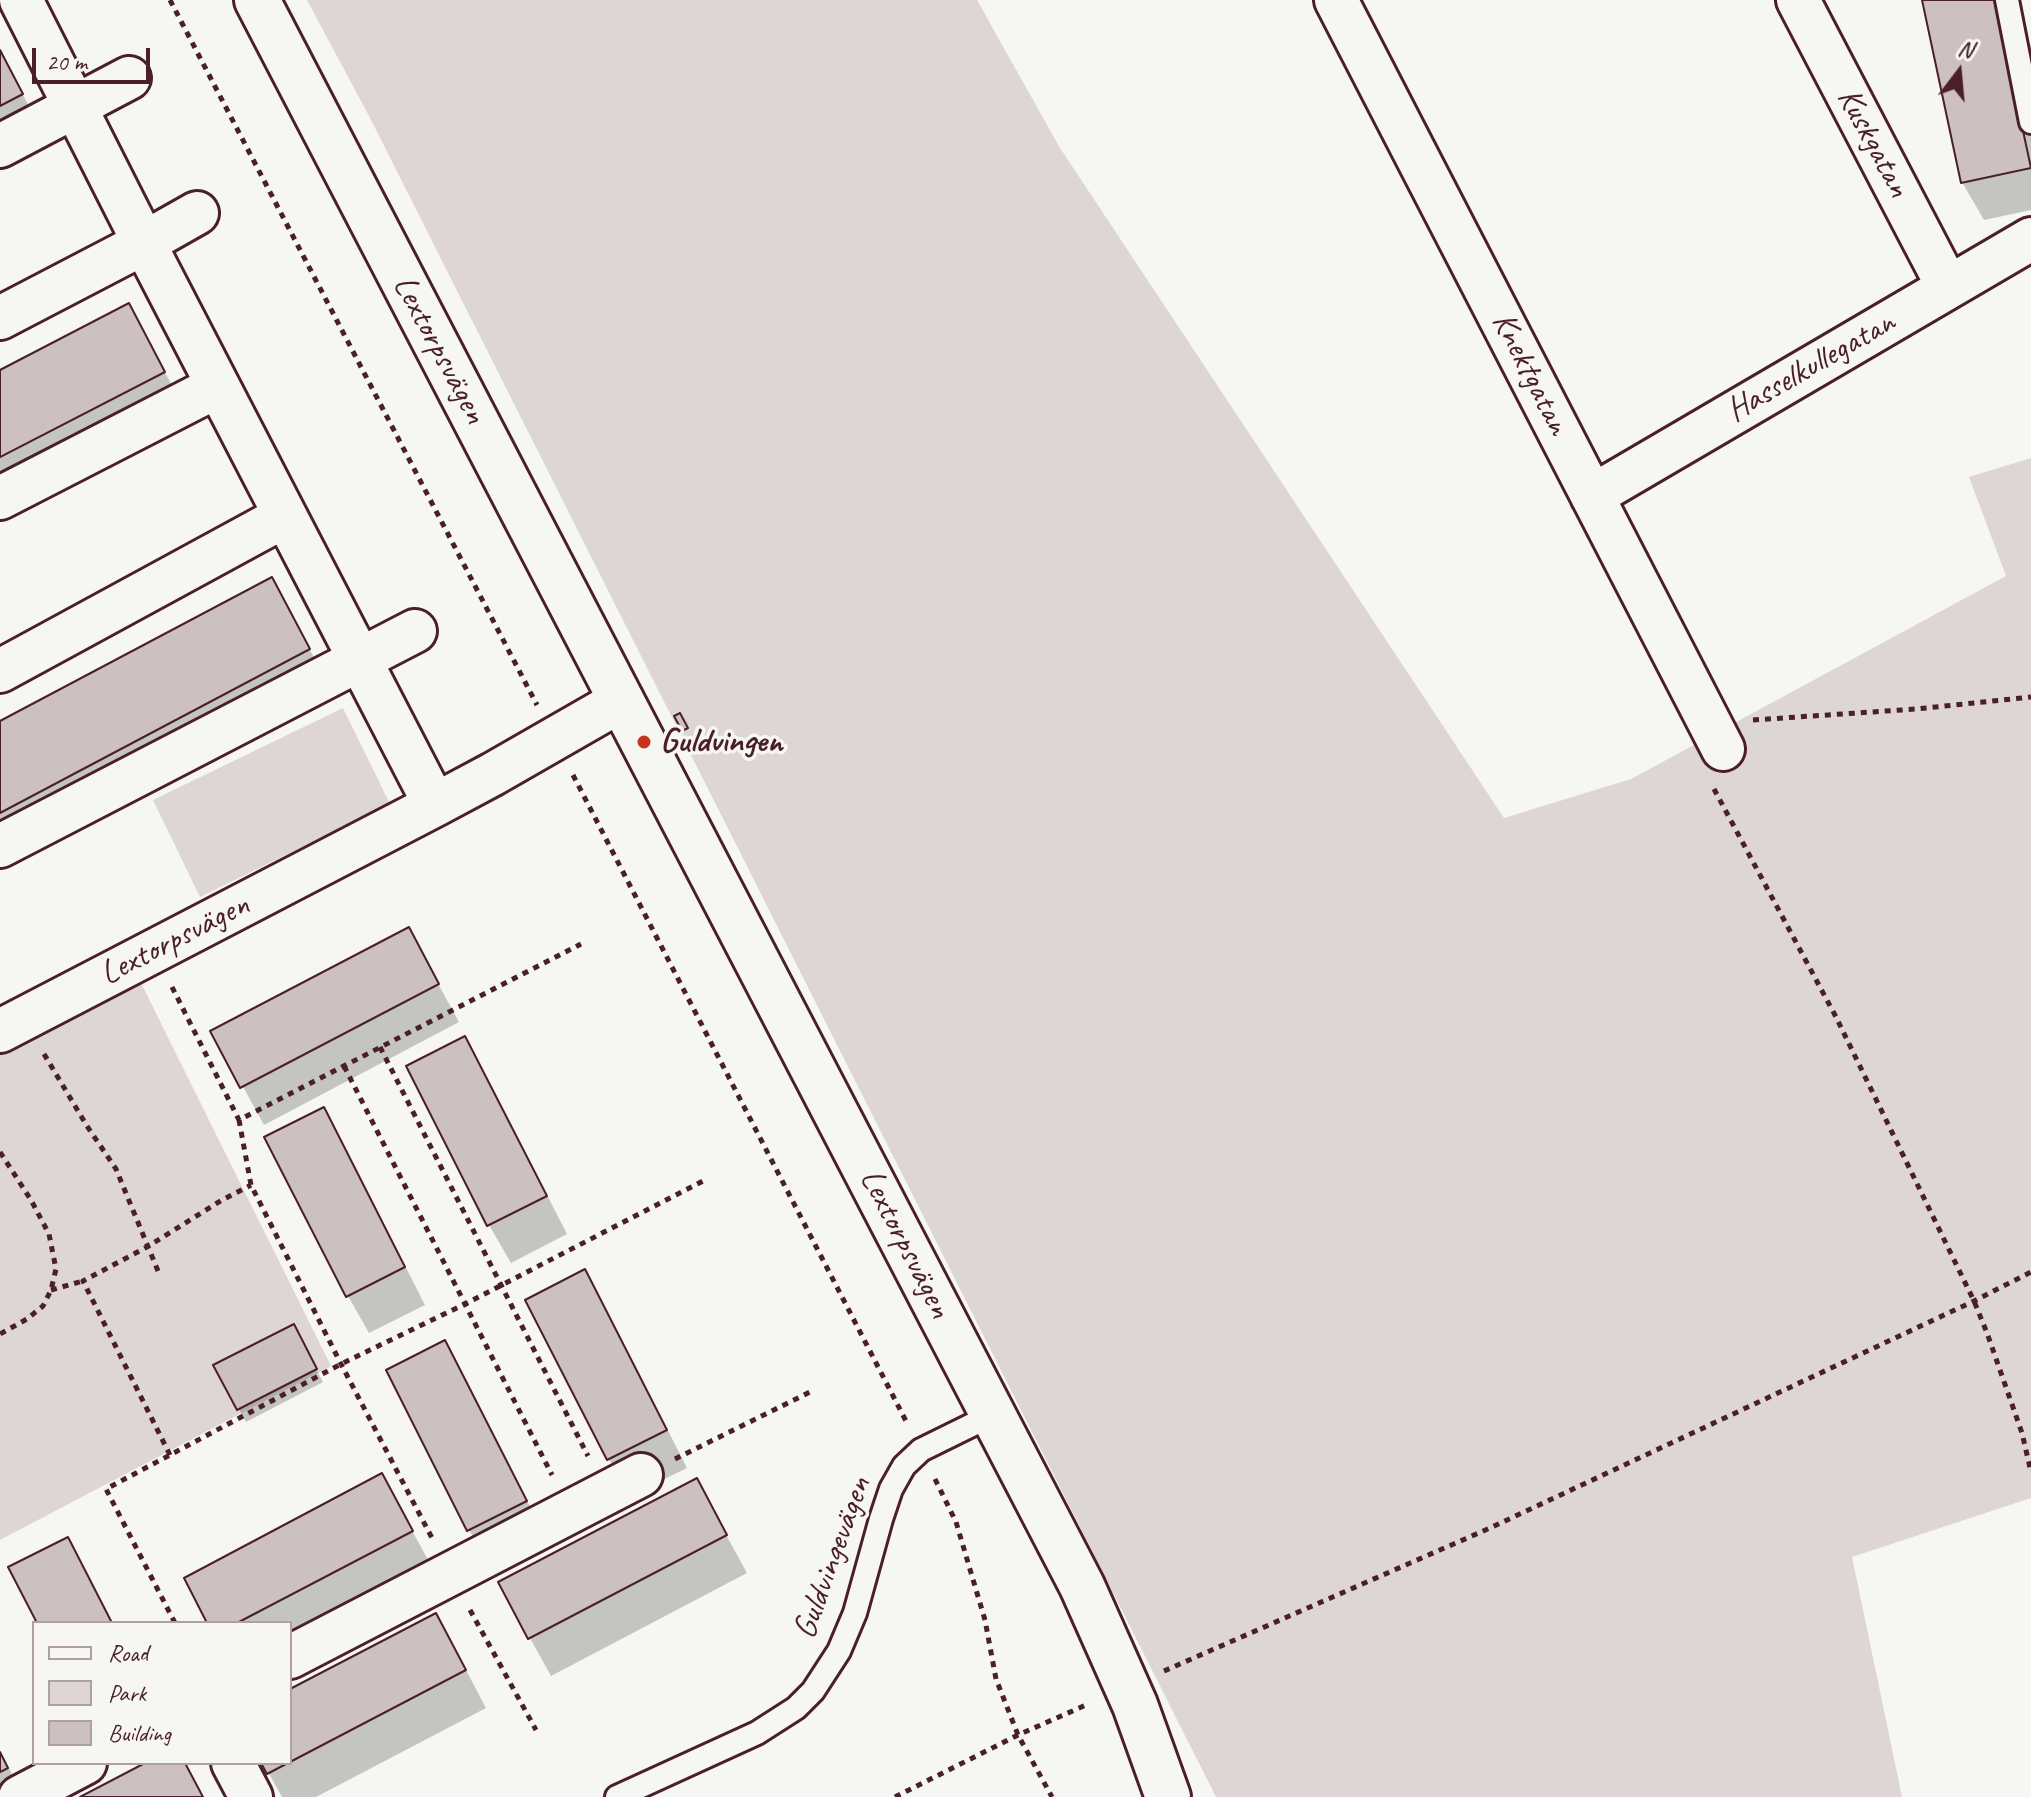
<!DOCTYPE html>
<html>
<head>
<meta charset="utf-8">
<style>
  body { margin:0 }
  #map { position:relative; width:2031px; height:1797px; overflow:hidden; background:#f6f6f2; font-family:Caveat,sans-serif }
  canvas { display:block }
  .legend { position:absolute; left:32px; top:1621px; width:260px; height:144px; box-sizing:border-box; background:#f6f6f2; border:2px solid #b1a0a2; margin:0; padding:10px 14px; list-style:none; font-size:24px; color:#4a1f2b }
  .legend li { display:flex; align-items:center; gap:16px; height:40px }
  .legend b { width:40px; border:2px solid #b1a0a2 }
  .north { position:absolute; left:1919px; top:32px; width:80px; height:80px; -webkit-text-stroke:6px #f6f6f2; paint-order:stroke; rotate:16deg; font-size:22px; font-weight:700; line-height:32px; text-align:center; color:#4a1f2b }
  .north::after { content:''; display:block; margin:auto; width:28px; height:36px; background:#4a1f2b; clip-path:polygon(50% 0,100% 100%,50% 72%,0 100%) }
  .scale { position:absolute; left:32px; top:48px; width:118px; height:36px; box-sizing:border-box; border:4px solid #4a1f2b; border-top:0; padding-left:10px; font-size:24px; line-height:28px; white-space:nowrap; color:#4a1f2b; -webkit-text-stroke:6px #f6f6f2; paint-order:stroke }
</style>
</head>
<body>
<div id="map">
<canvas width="2031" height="1797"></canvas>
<ul class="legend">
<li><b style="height:10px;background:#f6f6f2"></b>Road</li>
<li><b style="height:22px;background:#ddd6d5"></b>Park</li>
<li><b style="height:22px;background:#ccc1c0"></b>Building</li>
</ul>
<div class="north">N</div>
<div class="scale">20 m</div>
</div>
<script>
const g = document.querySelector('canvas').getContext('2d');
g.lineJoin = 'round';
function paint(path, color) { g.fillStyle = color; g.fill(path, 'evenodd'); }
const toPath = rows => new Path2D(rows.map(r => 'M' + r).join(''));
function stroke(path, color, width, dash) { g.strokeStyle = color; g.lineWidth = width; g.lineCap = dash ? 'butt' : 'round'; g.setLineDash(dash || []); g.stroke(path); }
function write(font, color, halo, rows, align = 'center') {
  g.font = font + ' Caveat,sans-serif'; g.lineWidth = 7; g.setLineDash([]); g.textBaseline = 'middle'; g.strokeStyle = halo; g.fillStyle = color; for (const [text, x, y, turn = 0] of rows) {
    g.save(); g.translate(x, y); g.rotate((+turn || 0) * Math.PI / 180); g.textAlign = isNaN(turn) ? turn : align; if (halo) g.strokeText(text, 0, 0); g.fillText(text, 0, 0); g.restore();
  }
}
paint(toPath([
  [307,0,977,0,1060,148,1504,818,1631,779,2006,576,1969,477,2031,458,2031,1498,1852,1557,1902,1797,1216,1797,369,116],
  [343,708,390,804,200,897,153,800],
  [137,975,331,1366,0,1540,0,1044]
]), '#ddd6d5');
paint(toPath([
  [1924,0,2007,0,2031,112,2031,210,1984,220,1962,182],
  [0,51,43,133,0,154],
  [129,305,185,410,0,506,0,372],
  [293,618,330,688,0,862,0,723],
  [408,929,459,1022,264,1125,213,1032],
  [464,1038,486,1076,567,1234,511,1263,489,1225,408,1067],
  [323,1109,345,1147,425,1305,369,1333,348,1296],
  [584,1272,606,1309,687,1468,630,1496,609,1459],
  [300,1339,323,1382,246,1422,239,1409],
  [444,1343,466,1381,547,1540,491,1568,469,1530,388,1371],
  [696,1480,747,1573,551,1676,530,1638],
  [403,1514,433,1569,290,1644,290,1623,210,1623],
  [67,1539,89,1577,113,1623,39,1623],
  [457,1653,486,1708,316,1797,282,1797,263,1763,290,1763,290,1691],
  [0,1751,24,1797,0,1797]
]), '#0003');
const building = toPath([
  [1922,0,1995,0,2031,168,1961,183,1922,0],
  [0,50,23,94,0,106,0,50],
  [129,303,165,372,0,457,0,370,129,303],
  [272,577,310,649,0,813,0,721,272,577],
  [680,713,688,728,682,731,674,716,680,713],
  [409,927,439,984,240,1088,210,1031,409,927],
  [465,1036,547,1196,487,1226,406,1066,465,1036],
  [324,1107,405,1267,346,1297,264,1137,324,1107],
  [585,1269,667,1430,607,1460,525,1300,585,1269],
  [294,1324,317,1369,237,1410,213,1365,294,1324],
  [445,1340,527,1501,467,1531,386,1370,445,1340],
  [382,1473,413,1531,237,1623,207,1623,184,1578,382,1473],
  [697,1478,727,1535,528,1639,498,1582,697,1478],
  [68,1537,112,1623,37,1623,8,1567,68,1537],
  [436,1613,466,1670,290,1762,290,1689,436,1613],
  [0,1752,8,1768,0,1772,0,1752],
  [145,1763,185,1763,203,1797,80,1797,145,1763],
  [261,1763,288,1763,267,1774,261,1763]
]);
paint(building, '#ccc1c0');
stroke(building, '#4a1f2b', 2);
const service = toPath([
  [2007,0,2031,122],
  [617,1797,757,1733,796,1708,813,1691,839,1651,855,1613,881,1519,891,1489,904,1466,921,1450,992,1415]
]);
const minor = toPath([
  [21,0,144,243,435,805],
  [1336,0,1723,749],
  [1798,0,1948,287],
  [0,146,129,78],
  [0,318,144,243,197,213],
  [1592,496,2031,239],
  [0,498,218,386],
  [0,671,285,516],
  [0,846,415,631],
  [0,1031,435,805,493,774,622,700],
  [290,1657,641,1475],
  [233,1763,251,1797],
  [20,1797,85,1763]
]);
const tertiary = toPath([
  [257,0,1082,1586,1135,1705,1168,1797]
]);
stroke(service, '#4a1f2b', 28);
stroke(minor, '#4a1f2b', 48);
stroke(tertiary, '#4a1f2b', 50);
stroke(toPath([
  [170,0,537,705],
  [1753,720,1916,709,2031,697],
  [573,775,907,1423],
  [1714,789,1836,1017,1974,1301,1987,1333,2022,1433,2031,1472],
  [172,987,239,1120,581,944],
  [380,1047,588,1456],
  [44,1054,87,1126,116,1169,158,1271],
  [344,1066,552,1475],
  [239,1120,251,1185,341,1364,432,1538],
  [0,1152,31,1200,49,1234,56,1269,51,1290,43,1306,27,1319,0,1334],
  [51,1290,83,1281],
  [170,1455,83,1281,147,1247,222,1200,251,1185],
  [675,1459,812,1391],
  [935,1479,956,1522,985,1620,996,1679,1018,1735,1052,1797],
  [470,1610,536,1730],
  [175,1623,106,1489,341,1364,465,1304,703,1181],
  [1164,1671,1490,1528,1974,1301,2031,1272],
  [895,1797,1018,1735,1086,1705]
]), '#4a1f2b', 5, [6, 6]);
stroke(service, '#f6f6f2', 22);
stroke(minor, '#f6f6f2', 42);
stroke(tertiary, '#f6f6f2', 44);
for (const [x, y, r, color] of [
  [644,742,8,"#c8321e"]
]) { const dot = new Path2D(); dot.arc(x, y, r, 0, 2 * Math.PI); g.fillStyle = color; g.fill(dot); stroke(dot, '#f6f6f2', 3); }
write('34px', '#4a1f2b', '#f6f6f2', [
  ["Kuskgatan",1873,143,62],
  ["Lextorpsvägen",439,350,62],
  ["Hasselkullegatan",1811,367,-30],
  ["Knektgatan",1530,374,63],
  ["Lextorpsvägen",175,940,-27],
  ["Lextorpsvägen",905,1244,63],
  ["Guldvingevägen",833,1558,-70]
]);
write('bold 34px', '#4a1f2b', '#f6f6f2', [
  ["Guldvingen",660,742]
], 'left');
</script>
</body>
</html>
